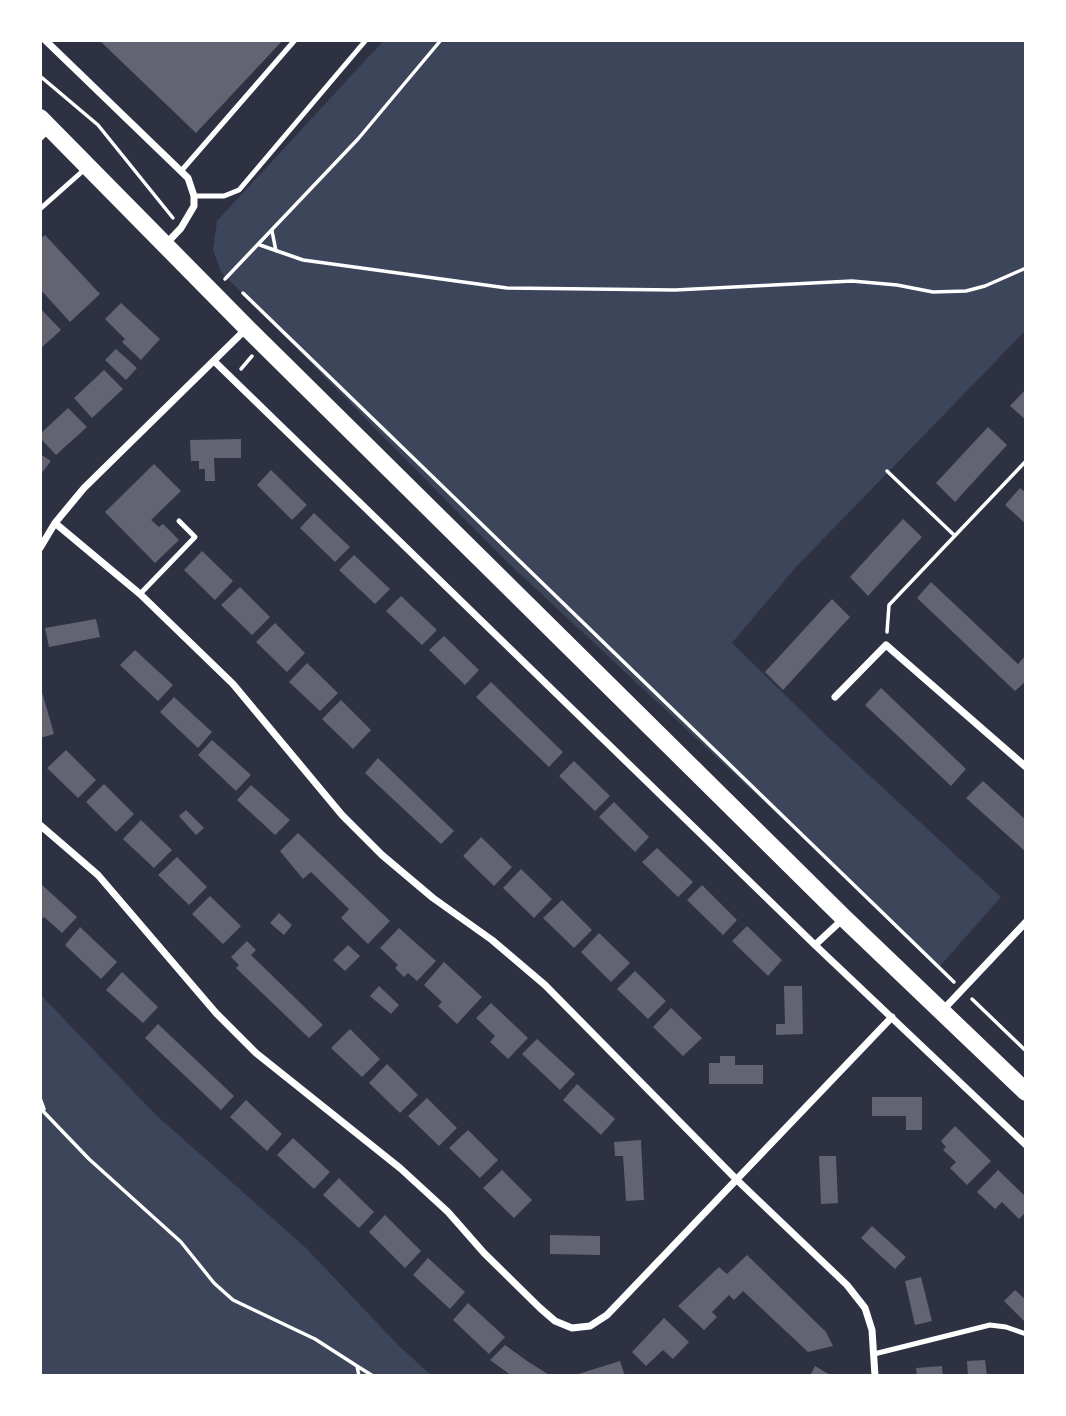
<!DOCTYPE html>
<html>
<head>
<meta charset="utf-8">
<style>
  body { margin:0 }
  #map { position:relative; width:1066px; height:1416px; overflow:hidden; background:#2d3142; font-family:Mulish,sans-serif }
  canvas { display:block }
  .frame { position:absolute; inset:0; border:42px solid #fff; pointer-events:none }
</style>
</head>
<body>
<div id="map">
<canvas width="1066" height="1416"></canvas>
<div class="frame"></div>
</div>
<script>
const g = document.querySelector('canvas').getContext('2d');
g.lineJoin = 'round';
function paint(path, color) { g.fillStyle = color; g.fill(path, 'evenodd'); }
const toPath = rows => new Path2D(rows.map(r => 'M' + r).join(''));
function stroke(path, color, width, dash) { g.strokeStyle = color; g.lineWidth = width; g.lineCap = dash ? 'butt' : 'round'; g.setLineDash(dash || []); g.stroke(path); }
paint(toPath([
  [384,40,1026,40,1026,330,796,567,732,643,829,738,1001,897,940,966,505,560,221,272,213,250,217,221],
  [40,994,155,1114,306,1248,399,1346,432,1376,40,1376]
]), '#3c4559');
paint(toPath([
  [99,40,283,40,196,133],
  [45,235,100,294,70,322,40,289,40,239],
  [121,303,160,339,141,360,122,342,125,339,105,319],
  [40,308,61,330,40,349],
  [116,349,137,368,126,380,105,360],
  [104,370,123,389,92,418,74,398],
  [1026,389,1026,420,1010,406],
  [68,408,87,427,56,455,40,438,40,434],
  [988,427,1007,445,955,502,936,483],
  [241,439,241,458,214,458,215,481,205,481,205,469,199,469,199,461,191,461,190,440],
  [40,454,51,461,40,475],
  [154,464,181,491,151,520,159,527,163,524,179,540,155,563,105,512],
  [271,470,307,505,292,520,257,485],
  [1020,488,1026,493,1026,524,1005,505],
  [314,513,350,547,335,562,300,528],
  [903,519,922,537,868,596,850,577],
  [202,551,233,581,215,600,184,570],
  [354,555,390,589,375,604,339,570],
  [931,582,1018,664,1026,655,1026,681,1015,691,917,598],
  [240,587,270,617,252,635,221,605],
  [401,596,437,630,422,645,386,611],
  [832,599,850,617,783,690,765,672],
  [96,619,100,637,49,647,45,628],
  [275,623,305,653,287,672,256,642],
  [444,636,479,670,465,685,429,650],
  [135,650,173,685,158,701,120,665],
  [307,663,338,693,320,711,289,682],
  [491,682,563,752,549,767,476,697],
  [40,685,54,734,40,738],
  [881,688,966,769,951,786,865,705],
  [174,697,212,732,198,748,160,712],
  [341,700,371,730,353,749,322,719],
  [212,740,251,775,236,791,198,755],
  [66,750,96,780,78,798,47,768],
  [378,758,454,831,441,844,365,773],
  [574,761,610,796,595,811,559,776],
  [983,781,1026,820,1026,852,966,798],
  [104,784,134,814,116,832,86,802],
  [251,785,290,820,275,835,237,800],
  [614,802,649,837,635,852,599,817],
  [186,810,204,828,196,835,179,816],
  [141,820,172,850,154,868,123,839],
  [298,833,390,921,368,944,341,918,349,909,311,872,303,879,280,851],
  [481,837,512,867,494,886,463,856],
  [657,848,693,882,678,897,642,862],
  [177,857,207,887,189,905,158,875],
  [521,869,552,899,534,918,503,888],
  [40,883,77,917,62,933,44,917,40,921],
  [702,885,737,920,723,935,687,900],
  [210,896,241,926,223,944,192,914],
  [562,900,592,930,574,948,543,918],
  [279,913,292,925,284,935,270,923],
  [747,926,782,960,768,976,732,941],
  [80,927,117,962,101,979,65,945],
  [399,928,436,961,417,981,408,973,404,977,395,968,398,965,380,948],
  [599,933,630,963,611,982,581,952],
  [247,941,256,950,251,955,323,1025,309,1038,236,968,239,965,231,957],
  [348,945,360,956,345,971,333,960],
  [444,962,482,997,457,1024,438,1006,442,1002,424,985],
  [635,971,666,1001,648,1019,617,989],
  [122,972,158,1007,143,1023,106,990],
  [379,986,399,1005,391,1014,370,996],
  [784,986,802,986,803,1034,776,1035,776,1024,785,1024],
  [491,1003,528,1038,508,1059,490,1042,495,1036,476,1018],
  [671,1008,702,1038,683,1056,653,1027],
  [158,1024,234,1096,221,1110,145,1038],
  [350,1029,380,1059,362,1077,331,1048],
  [537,1039,575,1074,560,1090,522,1054],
  [720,1056,735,1056,735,1065,763,1065,763,1084,709,1084,709,1063,720,1063],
  [387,1064,418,1095,400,1113,369,1083],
  [577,1084,615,1119,601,1135,563,1100],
  [872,1097,922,1097,922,1130,906,1130,906,1116,872,1116],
  [427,1098,457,1128,439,1146,408,1116],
  [246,1100,282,1134,267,1151,230,1117],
  [955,1126,991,1161,967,1185,950,1168,956,1162,943,1150,946,1147,941,1141],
  [468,1130,498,1160,480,1178,449,1148],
  [293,1138,330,1172,314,1189,277,1155],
  [641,1140,644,1200,626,1201,623,1156,615,1156,614,1142],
  [819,1156,836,1156,838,1203,821,1204],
  [502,1170,532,1200,514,1218,483,1188],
  [998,1170,1026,1197,1026,1212,1019,1219,1002,1202,995,1209,977,1192],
  [339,1178,374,1212,359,1228,323,1195],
  [385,1215,421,1251,405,1268,369,1232],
  [872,1226,906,1257,895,1269,861,1238],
  [550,1235,600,1236,600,1255,550,1254],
  [747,1255,826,1332,833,1346,808,1352,743,1291,734,1300,729,1295,712,1312,717,1317,704,1330,678,1306,719,1267,727,1274],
  [428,1258,465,1292,450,1309,413,1275],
  [921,1277,932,1321,915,1325,905,1281],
  [1015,1290,1026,1300,1026,1323,1004,1301],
  [468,1303,505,1337,489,1354,453,1320],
  [664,1318,689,1342,673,1359,663,1350,646,1366,632,1352],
  [505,1345,527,1361,551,1376,512,1376,490,1360],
  [985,1360,987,1376,968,1376,967,1361],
  [620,1361,625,1376,575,1376,575,1375],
  [815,1366,832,1376,810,1376],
  [942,1366,943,1376,917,1376,916,1368]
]), '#626471');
stroke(toPath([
  [40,76,98,125,173,218],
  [272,231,276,251],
  [260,245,303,260,507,288,675,290,852,281,897,285,933,292,966,291,985,286,1026,268],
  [225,279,358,139,441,40],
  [243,293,954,982],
  [241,369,252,356],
  [887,471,954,535],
  [887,632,889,605,1026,461],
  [972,999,1026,1051],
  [40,1098,44,1109],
  [40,1108,89,1159,181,1242,214,1283,233,1300,315,1339,357,1366,359,1376],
  [357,1366,373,1376]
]), '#fff', 3.5);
stroke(toPath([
  [40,139,49,130],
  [182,170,295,40],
  [194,196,224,196,239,190,366,40],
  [40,209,85,169],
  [140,594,195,537,179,521],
  [874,1354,990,1325,1006,1327,1026,1334]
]), '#fff', 5);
stroke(toPath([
  [45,40,188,178,194,196,194,206,181,228,165,245],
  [214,361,815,945,1026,1145],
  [55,523,140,594,233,684,342,815,382,855,433,898,492,940,545,985,737,1180,847,1285,865,1308,872,1330,875,1376],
  [40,548,55,523,84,488,246,329],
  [835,697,886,645,1026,767],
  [40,825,98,875,216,1013,256,1053,400,1168,448,1212,484,1253,540,1308,555,1321,572,1328,590,1326,607,1315,892,1017],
  [815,945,843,919],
  [942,1011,1026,922]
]), '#fff', 7);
stroke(toPath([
  [40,118,247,328,844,918,1026,1092]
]), '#fff', 18);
</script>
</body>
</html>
